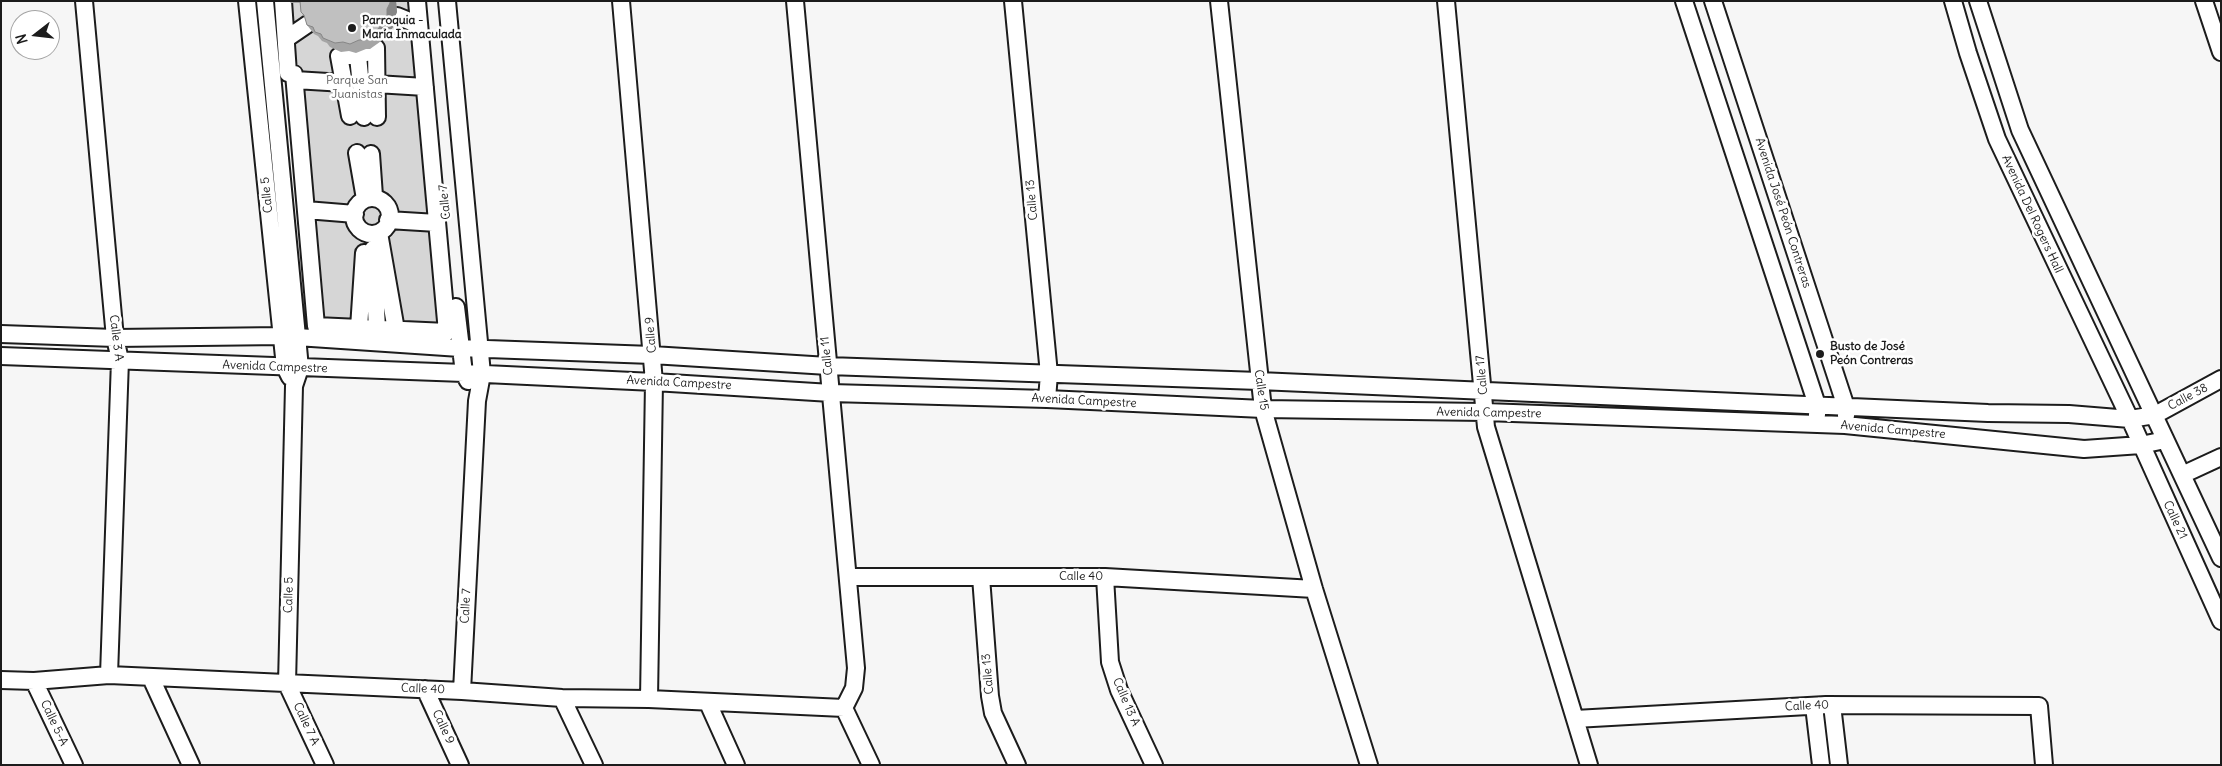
<!DOCTYPE html>
<html>
<head>
<meta charset="utf-8">
<style>
  body { margin:0 }
  #map { position:relative; width:2222px; height:766px; overflow:hidden; background:#f6f6f6; font-family:Delius,sans-serif }
  canvas { display:block }
  .frame { position:absolute; inset:0; border:2px solid #1c1c1c; pointer-events:none }
  .north { position:absolute; left:10px; top:10px; width:50px; height:50px; box-sizing:border-box; background:#fff; border:1px solid #a4a4a4; border-radius:50%; rotate:254deg; font-size:14px; font-weight:700; line-height:20px; text-align:center; color:#1c1c1c }
  .north::after { content:''; display:block; margin:auto; width:18px; height:22px; background:#1c1c1c; clip-path:polygon(50% 0,100% 100%,50% 72%,0 100%) }
</style>
</head>
<body>
<div id="map">
<canvas width="2222" height="766"></canvas>
<div class="frame"></div>
<div class="north">N</div>
</div>
<script>
const g = document.querySelector('canvas').getContext('2d');
g.lineJoin = 'round';
function paint(path, color) { g.fillStyle = color; g.fill(path, 'evenodd'); }
const toPath = rows => new Path2D(rows.map(r => 'M' + r).join(''));
function stroke(path, color, width, dash) { g.strokeStyle = color; g.lineWidth = width; g.lineCap = dash ? 'butt' : 'round'; g.setLineDash(dash || []); g.stroke(path); }
function write(font, color, halo, rows, align = 'center') {
  g.font = font + ' Delius,sans-serif'; g.lineWidth = 5; g.setLineDash([]); g.textBaseline = 'middle'; g.strokeStyle = halo; g.fillStyle = color; for (const [text, x, y, turn = 0] of rows) {
    g.save(); g.translate(x, y); g.rotate((+turn || 0) * Math.PI / 180); g.textAlign = isNaN(turn) ? turn : align; if (halo) g.strokeText(text, 0, 0); g.fillText(text, 0, 0); g.restore();
  }
}
paint(toPath([
  [276,1,420,1,451,336,310,332]
]), '#d6d6d6');
const minor = toPath([
  [84,1,115,338,120,360,109,675],
  [247,1,285,367,290,377],
  [265,1,300,368,294,386,287,684,325,765],
  [283,1,288,73,294,74,316,326,447,332,417,1],
  [447,1,482,374,477,401,462,691],
  [621,1,654,382,649,699],
  [795,1,856,668,854,688,844,708],
  [1013,1,1049,374,1047,399],
  [1219,1,1263,409,1314,589,1369,765],
  [1446,1,1486,427,1589,765],
  [1684,1,1817,405,1817,415],
  [1713,1,1846,407,1846,416],
  [1953,1,1968,53,1997,139,2130,419,2221,621],
  [1978,1,2020,130,2221,558],
  [2204,1,2221,52],
  [397,16,419,25],
  [286,39,308,24],
  [358,56,364,117],
  [295,80,344,83],
  [376,84,425,87],
  [350,116,339,56,359,56,376,48,377,117],
  [357,153,365,199],
  [371,154,374,196],
  '354 216a18 18 0 1 1 36 0a18 18 0 1 1-36 0Z',
  [306,210,355,214],
  [388,220,437,223],
  [379,233,396,330],
  [373,249,377,329],
  [456,307,464,373,468,381],
  [359,328,364,253],
  [1,334,115,338,282,336,460,348,652,355,828,366,1259,381,1988,413,2069,414,2130,419,2155,415,2221,379],
  [1,356,464,373,654,382,831,393,1047,399,1263,409,1485,412,1845,425,2084,449,2141,445,2165,440],
  [2182,475,2221,457],
  [848,577,1105,577,1314,589],
  [981,577,990,696,993,713,1017,765],
  [1105,577,1110,662,1119,690,1154,765],
  [151,678,191,765],
  [1,680,34,681,109,675,462,691,562,698,649,699,844,708],
  [34,681,74,765],
  [425,689,460,765],
  [562,698,594,765],
  [708,703,736,765],
  [1832,705,1839,765],
  [1814,706,1821,765],
  [844,708,871,765],
  [1575,719,1826,705,2039,706,2044,765]
]);
stroke(minor, '#1c1c1c', 20);
stroke(minor, '#fff', 16);
paint(toPath([
  [289,1,396,1,397,12,394,19,393,27,384,39,370,49,366,49,356,53,349,51,341,52,330,47,327,43,322,41,318,36,314,34,307,25,305,18,301,12,300,3,291,3]
]), '#a5a5a5');
paint(toPath([
  [390,1,396,1,397,12,394,19,393,27,384,39,378,29]
]), '#868686');
const building = toPath([
  [300,1,390,1,390,3,387,9,387,18,378,29,364,40,359,40,350,44,343,42,335,43,323,38,321,34,315,32,313,27,307,25,304,15,301,12,300,1]
]);
paint(building, '#c0c0c0');
stroke(building, '#868686', 1);
for (const [x, y, r, color] of [
  [352,28,5,"#1c1c1c"],
  [1820,354,5,"#1c1c1c"]
]) { const dot = new Path2D(); dot.arc(x, y, r, 0, 2 * Math.PI); g.fillStyle = color; g.fill(dot); stroke(dot, '#fff', 2); }
write('bold 12px', '#1c1c1c', '#fff', [
  ["Parroquia -",362,21],
  ["María Inmaculada",362,35],
  ["Busto de José",1830,347],
  ["Peón Contreras",1830,361]
], 'left');
write('12px', '#5d5d5d', '#fff', [
  ["Parque San",357,81],
  ["Juanistas",357,95]
]);
write('12px', '#1c1c1c', '#fff', [
  ["Calle 5",267,195,-96],
  ["Calle 13",1032,200,-95],
  ["Calle 7",445,202,-96],
  ["Avenida José Peón Contreras",1783,213,72],
  ["Avenida Del Rogers Hall",2032,214,65],
  ["Calle 9",651,335,-95],
  ["Calle 3 A",116,338,83],
  ["Calle 11",827,356,-96],
  ["Avenida Campestre",275,367,2],
  ["Calle 17",1482,375,-95],
  ["Avenida Campestre",679,383,3],
  ["Calle 15",1261,390,81],
  ["Calle 38",2188,397,-28],
  ["Avenida Campestre",1084,401,3],
  ["Avenida Campestre",1489,413,1],
  ["Avenida Campestre",1893,430,5],
  ["Calle 21",2175,520,65],
  ["Calle 40",1081,577],
  ["Calle 5",289,595,-89],
  ["Calle 7",466,606,-87],
  ["Calle 13",988,674,-95],
  ["Calle 40",423,689,2],
  ["Calle 13 A",1126,702,67],
  ["Calle 40",1807,706,-3],
  ["Calle 5-A",54,723,65],
  ["Calle 7 A",306,724,65],
  ["Calle 9",443,727,65]
]);
</script>
</body>
</html>
